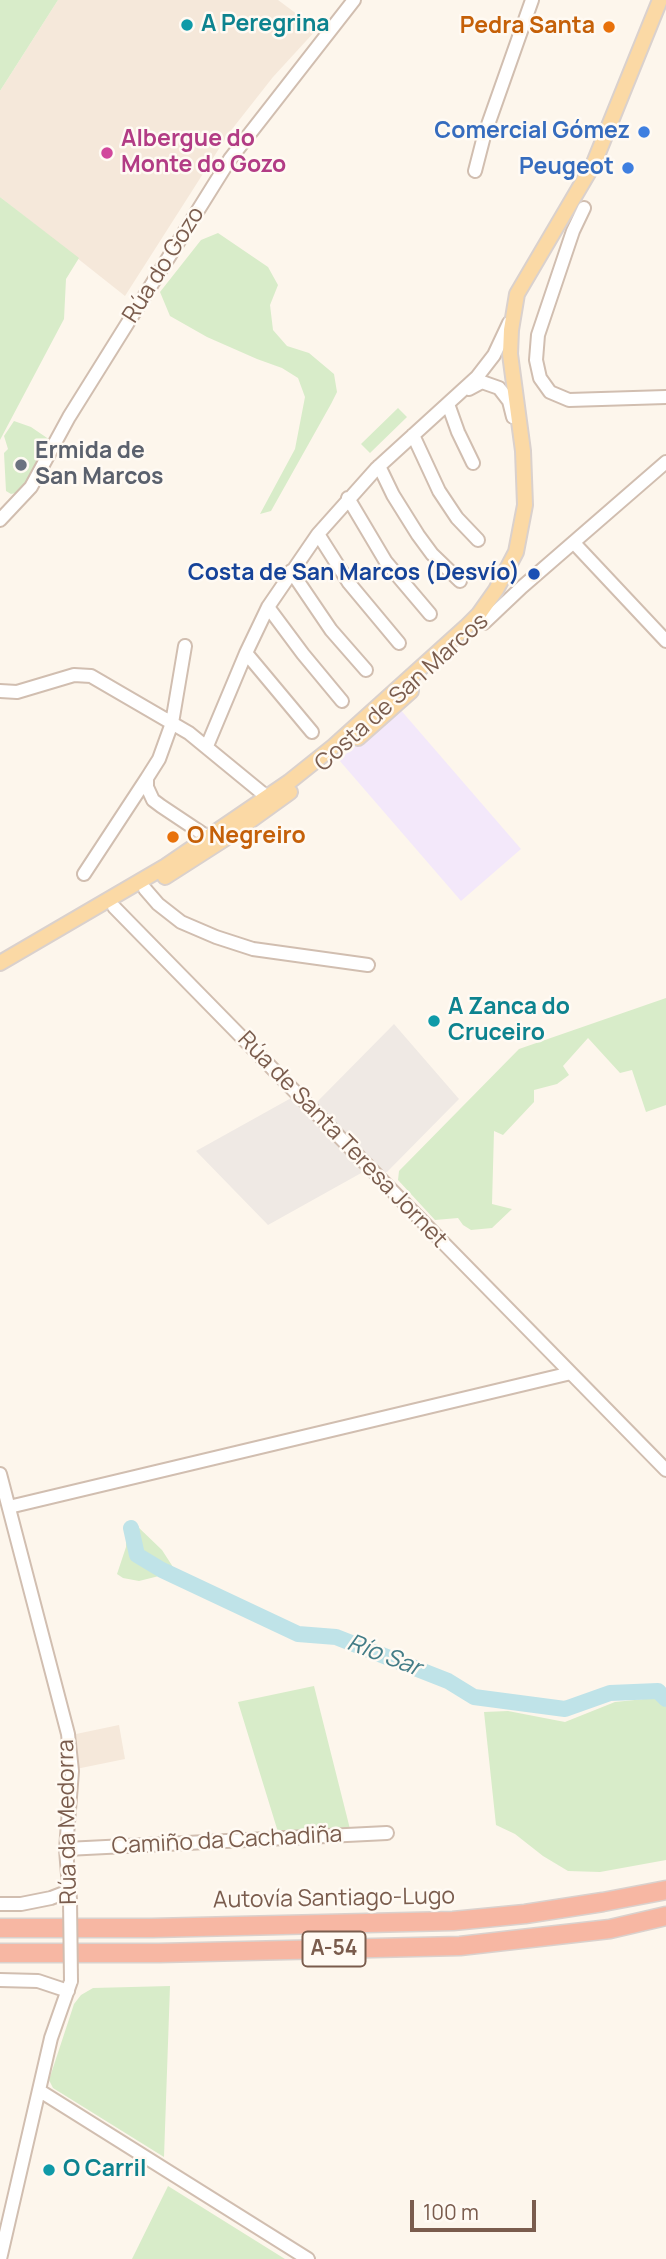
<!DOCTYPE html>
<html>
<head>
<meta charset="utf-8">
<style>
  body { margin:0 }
  #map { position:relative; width:666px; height:2259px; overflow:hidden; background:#fdf6ec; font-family:Manrope,sans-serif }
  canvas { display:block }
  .scale { position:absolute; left:410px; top:2200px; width:126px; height:32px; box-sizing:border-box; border:4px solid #7a5c4d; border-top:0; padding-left:9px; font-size:21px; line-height:24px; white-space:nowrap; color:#7a5c4d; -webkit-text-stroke:5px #fffaf3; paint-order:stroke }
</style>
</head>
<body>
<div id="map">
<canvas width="666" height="2259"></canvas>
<div class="scale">100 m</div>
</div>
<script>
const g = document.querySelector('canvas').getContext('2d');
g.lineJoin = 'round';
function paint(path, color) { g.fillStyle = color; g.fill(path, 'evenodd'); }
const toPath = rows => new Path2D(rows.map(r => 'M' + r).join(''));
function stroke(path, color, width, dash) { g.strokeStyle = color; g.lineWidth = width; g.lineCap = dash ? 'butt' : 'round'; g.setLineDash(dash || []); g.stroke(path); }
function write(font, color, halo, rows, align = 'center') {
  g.font = font + ' Manrope,sans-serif'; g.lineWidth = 5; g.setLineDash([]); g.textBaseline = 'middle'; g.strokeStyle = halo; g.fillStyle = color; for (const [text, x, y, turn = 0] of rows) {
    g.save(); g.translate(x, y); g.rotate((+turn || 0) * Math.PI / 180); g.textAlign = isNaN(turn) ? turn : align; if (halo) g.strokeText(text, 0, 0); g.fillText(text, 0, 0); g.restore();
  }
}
paint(toPath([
  [58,0,278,0,317,29,273,77,229,133,125,296,0,197,0,91],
  [119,1725,125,1759,76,1769,78,1754,76,1734]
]), '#f5e8da');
paint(toPath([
  [394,1024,459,1099,387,1172,379,1172,314,1105],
  [293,1097,363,1172,268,1225,196,1151]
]), '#efe9e4');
paint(toPath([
  [399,708,521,849,461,901,339,760]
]), '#f3e8fa');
paint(toPath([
  [0,0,58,0,0,91],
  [0,197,79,258,66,279,64,319,0,440],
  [218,233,268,267,278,285,270,305,273,330,287,346,309,353,334,374,337,392,331,404,271,511,260,514,295,449,305,397,298,378,282,368,257,359,207,337,170,316,160,292,201,240],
  [398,408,407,417,370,453,361,444],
  [14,421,31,427,53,442,20,492,11,494,6,491,4,453,8,449,4,436],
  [666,998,666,1105,646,1112,632,1070,620,1073,588,1038,563,1066,569,1075,557,1084,534,1090,534,1102,503,1135,494,1131,492,1204,512,1209,492,1228,471,1230,463,1225,458,1218,435,1220,398,1180,399,1171,519,1049],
  [130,1523,136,1525,162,1550,173,1567,167,1574,139,1581,123,1578,117,1574,126,1547,126,1528],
  [314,1686,350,1829,278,1832,238,1702],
  [654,1698,666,1707,666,1860,600,1872,568,1871,543,1856,515,1834,496,1825,484,1712,508,1711,565,1722,615,1702],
  [170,1986,164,2157,53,2088,49,2080,74,2004,81,1995,93,1988],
  [168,2186,285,2259,132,2259]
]), '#d8ecc9');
stroke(toPath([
  [131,1528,137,1555,162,1570,298,1634,336,1637,448,1681,474,1697,565,1709,610,1693,658,1691,666,1699]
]), '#bfe3e8', 16);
const minor = toPath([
  [475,171,484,136,532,0],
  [584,208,573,231,538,335,536,360,540,378,550,392,569,400,666,397],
  [469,389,482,382,499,388,509,401,513,417],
  [448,404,458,432,473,463],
  [413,435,439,491,457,518,478,540],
  [379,466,393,495,418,535,432,554,460,581],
  [348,498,386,562,430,614],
  [0,520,31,487,69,417,230,159,354,0],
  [318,534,349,583,399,643],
  [574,543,666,641],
  [291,571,331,630,366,670],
  [268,607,303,654,342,701],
  [484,623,522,587,666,462],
  [185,646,172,723,159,759,147,778,147,787,153,800,161,806,209,838],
  [246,653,312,732],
  [0,691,17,692,74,675,91,676,189,733,267,797],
  [207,746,246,653,268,607,318,534,376,469,477,377,494,355,509,323],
  [84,874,147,778],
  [145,889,158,904,181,922,216,937,253,949,368,965],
  [114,907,666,1470],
  [0,1474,68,1734,72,1771,66,1849,70,1900],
  [9,1507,571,1373],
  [66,1849,387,1833],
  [0,1904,21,1904,51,1898,69,1891],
  [0,1980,38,1981,68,1991],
  [40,2091,308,2259],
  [0,2259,51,2038,71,1981]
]);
const major = toPath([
  [358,738,411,691],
  [165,877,229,836,290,792],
  [0,963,166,866,289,782,334,746,466,627,479,614,496,590,516,552,525,505,523,451,510,354,511,330,517,294,594,163,660,0]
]);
const highway = toPath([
  [0,1928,152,1928,453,1921,525,1914,603,1902,666,1890],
  [0,1953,159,1953,460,1946,610,1929,666,1916]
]);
stroke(minor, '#d1beb0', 16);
stroke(major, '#dad1cd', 18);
stroke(highway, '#dad1cd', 21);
stroke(minor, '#fff', 12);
stroke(major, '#fbd9a5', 14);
stroke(highway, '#f7b7a3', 18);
const minorBridge = toPath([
  [70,1900,71,1981]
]);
stroke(minorBridge, '#d1beb0', 16, []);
stroke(minorBridge, '#fff', 12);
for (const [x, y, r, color] of [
  [187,25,7,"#0f9aa8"],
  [609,27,7,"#e8710a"],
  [644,132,7,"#3f7fe0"],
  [107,153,7,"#d1479c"],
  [628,168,7,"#3f7fe0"],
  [21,465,7,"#6b7280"],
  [534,574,7,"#1a4fb4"],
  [173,837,7,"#e8710a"],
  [434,1021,7,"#0f9aa8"],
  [49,2170,7,"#0f9aa8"]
]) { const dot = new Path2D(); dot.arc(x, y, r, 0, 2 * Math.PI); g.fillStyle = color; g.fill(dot); stroke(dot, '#fffaf3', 2.5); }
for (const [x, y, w] of [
  [334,1949,63]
]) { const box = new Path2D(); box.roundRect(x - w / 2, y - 17.5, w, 35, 5); g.fillStyle = '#fffaf3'; g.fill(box); stroke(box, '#7a5c4d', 2); }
write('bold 21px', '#7a5c4d', null, [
  ["A-54",334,1949]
]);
write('bold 23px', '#0d838f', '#fffaf3', [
  ["A Peregrina",201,25],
  ["A Zanca do",448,1008],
  ["Cruceiro",448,1034],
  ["O Carril",63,2170]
], 'left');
write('bold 23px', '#c56008', '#fffaf3', [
  ["Pedra Santa",595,27],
  ["O Negreiro",187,837,"left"]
], 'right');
write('bold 23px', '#366cbe', '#fffaf3', [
  ["Comercial Gómez",630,132],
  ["Peugeot",614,168]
], 'right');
write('bold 23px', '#b23c85', '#fffaf3', [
  ["Albergue do",121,140],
  ["Monte do Gozo",121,166]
], 'left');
write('23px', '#7a5c4d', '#fffaf3', [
  ["Rúa do Gozo",164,265,-58],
  ["Costa de San Marcos",402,693,-42],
  ["Rúa de Santa Teresa Jornet",342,1140,46],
  ["Rúa da Medorra",68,1822,-91],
  ["Camiño da Cachadiña",227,1841,-3],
  ["Autovía Santiago-Lugo",334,1899,-1]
]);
write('bold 23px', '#5b616d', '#fffaf3', [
  ["Ermida de",35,452],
  ["San Marcos",35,478]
], 'left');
write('bold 23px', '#164399', '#fffaf3', [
  ["Costa de San Marcos (Desvío)",520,574]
], 'right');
write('italic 24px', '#437c86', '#fffaf3', [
  ["Río Sar",384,1656,21]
]);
</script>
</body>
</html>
